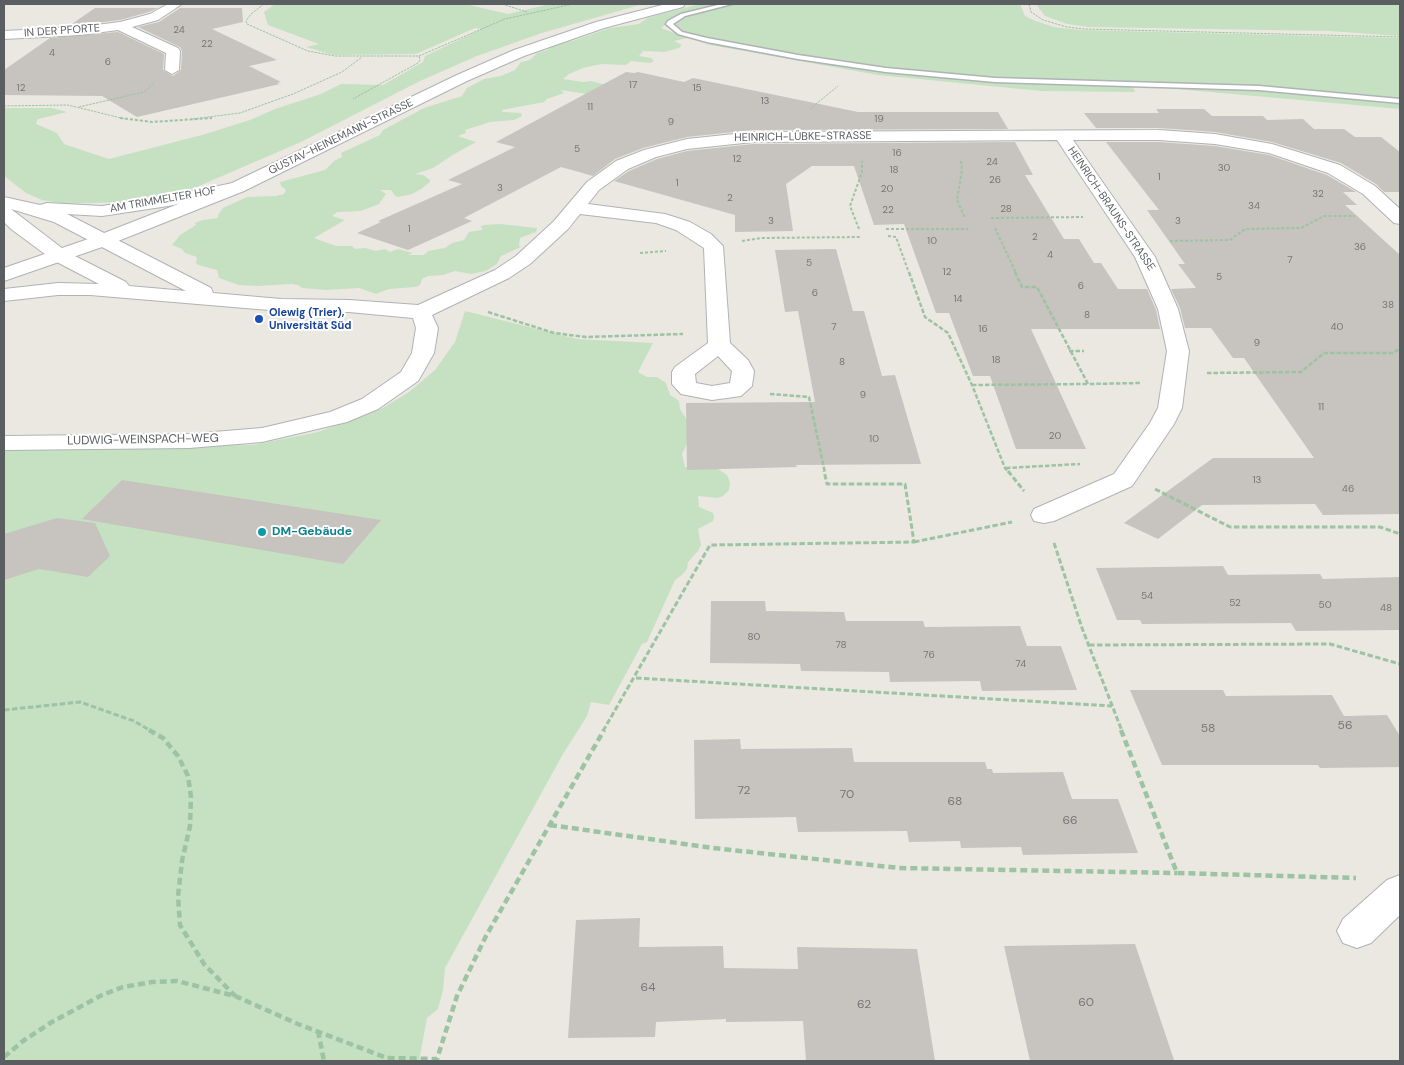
<!DOCTYPE html>
<html>
<head>
<meta charset="utf-8">
<style>
  body { margin:0 }
  #map { position:relative; width:1404px; height:1065px; overflow:hidden; background:#ebe8e2; font-family:"DM Sans",sans-serif }
  canvas { display:block }
  .frame { position:absolute; inset:0; border:5px solid #5a5e61; pointer-events:none }
</style>
</head>
<body>
<div id="map">
<canvas width="1404" height="1065"></canvas>
<div class="frame"></div>
</div>
<script>
const g = document.querySelector('canvas').getContext('2d');
g.lineJoin = 'round';
function paint(path, color) { g.fillStyle = color; g.fill(path, 'evenodd'); }
const toPath = rows => new Path2D(rows.map(r => 'M' + r).join(''));
function stroke(path, color, width, dash) { g.strokeStyle = color; g.lineWidth = width; g.lineCap = dash ? 'butt' : 'round'; g.setLineDash(dash || []); g.stroke(path); }
function write(font, color, halo, rows, align = 'center') {
  g.font = font + ' "DM Sans",sans-serif'; g.lineWidth = 4; g.setLineDash([]); g.textBaseline = 'middle'; g.strokeStyle = halo; g.fillStyle = color; for (const [text, x, y, turn = 0] of rows) {
    g.save(); g.translate(x, y); g.rotate((+turn || 0) * Math.PI / 180); g.textAlign = isNaN(turn) ? turn : align; if (halo) g.strokeText(text, 0, 0); g.fillText(text, 0, 0); g.restore();
  }
}
paint(toPath([
  [275,4,465,4,508,14,550,4,643,4,542,33,477,56,420,81,301,142,192,189,119,202,65,204,42,200,26,193,4,176,4,108,52,108,67,112,38,119,36,124,57,133,64,144,109,159,202,135,250,120,275,109,321,94,341,84,383,85,423,62,425,56,482,29,475,28,416,54,333,55,306,47,319,44,268,25,264,12],
  [700,4,1020,4,1025,16,1033,20,1054,27,1080,30,1400,38,1400,109,1132,85,1135,92,1041,91,878,75,705,44,723,42,689,34,677,29,675,23,669,22,661,28,687,38,674,41,682,45,679,48,665,52,643,51,639,56,651,58,654,61,650,63,631,61,626,65,601,64,583,68,569,74,563,79,583,82,591,81,607,85,593,95,561,90,564,93,547,99,544,102,502,110,503,112,521,113,522,116,514,120,490,122,465,130,466,133,458,136,476,142,451,156,433,168,415,174,423,175,430,180,430,182,421,189,412,194,398,197,395,196,391,190,380,190,386,194,379,204,361,211,337,212,332,216,345,220,314,238,336,246,352,246,355,249,365,248,376,251,385,249,390,252,398,249,413,253,408,255,424,255,428,251,445,248,452,243,464,240,469,232,481,230,483,229,480,227,484,225,500,224,537,228,536,232,520,238,519,246,521,247,501,256,497,264,486,271,471,274,455,271,443,275,428,276,422,279,420,285,416,287,389,289,376,294,359,288,326,290,302,288,298,285,292,284,257,286,239,285,219,278,217,270,198,265,196,263,197,257,185,253,182,249,172,245,180,235,196,225,195,223,203,220,218,218,218,215,223,208,247,197,276,196,284,194,286,190,281,186,280,182,325,170,334,161,342,157,341,153,380,135,383,130,424,108,462,96,467,88,484,79,501,76,515,70,521,62,530,60,537,53,547,50,557,44,572,41,610,28,639,24,647,18],
  [1036,4,1400,4,1400,36,1329,31,1088,27,1067,24,1045,16],
  [465,311,577,339,653,343,638,372,647,377,657,377,666,383,670,395,679,401,680,409,687,420,687,444,682,454,685,467,715,467,727,475,730,482,729,490,723,496,718,498,698,496,699,507,713,513,714,517,713,521,698,529,701,545,698,551,688,562,687,569,683,574,675,580,647,642,642,644,609,705,591,702,587,716,563,754,445,968,443,990,438,1009,427,1018,419,1061,4,1061,4,451,35,447,253,445,318,432,383,408,409,392,435,370,455,342]
]), '#c5e1c1');
paint(toPath([
  [95,8,158,8,149,12,120,20,69,26],
  [180,8,242,8,243,22,212,29,277,60,249,66,281,82,277,83,280,84,137,117,102,96,4,95,4,70,50,38,118,32,164,54,163,70,173,76,181,70,182,51,180,47,138,27,159,22],
  [626,72,634,73,638,72,684,82,693,78,858,112,998,112,1008,129,753,130,687,137,643,148,615,159,593,176,561,167,464,218,472,221,408,250,357,233,381,222,378,221,462,184,448,180,515,147,496,142],
  [1156,109,1204,109,1212,116,1263,116,1267,120,1303,119,1314,129,1344,129,1355,137,1381,137,1400,152,1400,192,1384,192,1376,184,1341,163,1272,142,1215,132,1159,128,1096,128,1084,113,1159,113],
  [1015,142,1033,175,1025,175,1064,239,1079,239,1094,263,1101,263,1118,289,1147,289,1156,310,1160,329,1031,329,1086,449,1016,449,990,376,973,376,949,313,936,313,904,224,874,225,854,166,812,166,786,184,793,231,735,232,735,215,614,181,629,171,657,159,687,151,753,144],
  [1106,142,1159,142,1215,146,1269,155,1327,175,1356,192,1343,192,1357,205,1345,205,1400,255,1400,514,1323,515,1315,504,1202,505,1158,539,1124,523,1213,458,1314,458,1244,358,1233,358,1211,328,1185,328,1180,308,1171,289,1196,288,1178,264,1185,264,1147,210,1159,210],
  [836,249,853,311,864,311,882,376,895,375,921,464,796,465,797,467,687,470,686,403,815,402,798,311,785,312,775,250],
  [122,480,381,520,343,564,82,519],
  [57,518,95,523,110,556,88,577,39,569,4,580,4,534],
  [1223,566,1228,575,1320,574,1323,579,1400,577,1400,630,1296,631,1291,623,1142,624,1140,620,1117,620,1096,568],
  [711,601,765,601,766,611,844,612,846,621,923,621,925,627,1020,626,1027,646,1061,646,1077,690,982,691,980,681,890,682,889,672,801,671,800,664,710,663],
  [1130,690,1223,690,1226,696,1332,695,1344,716,1387,715,1400,736,1400,767,1320,768,1318,765,1162,765],
  [740,739,741,749,852,748,854,762,985,762,987,769,992,769,993,773,1063,772,1072,799,1118,799,1138,853,1023,855,1021,847,961,848,960,841,909,842,907,831,798,832,796,817,695,819,694,740],
  [640,918,639,947,723,946,724,968,798,969,797,947,917,949,935,1061,806,1061,803,1021,726,1022,726,1019,656,1022,655,1037,568,1038,576,920],
  [1135,944,1174,1060,1030,1061,1004,946]
]), '#c7c3be');
const lane = toPath([
  [722,4,732,4,685,16,673,24,682,32,707,38,798,55,886,68,995,78,1259,86,1400,99,1400,103,1259,90,995,82,886,72,798,59,707,42,678,34,666,24,668,21,681,14,722,4]
]);
const street = toPath([
  [168,4,182,4,158,20,132,27,178,48,180,51,179,70,172,74,165,70,166,53,118,30,80,35,4,39,4,31,80,27,120,22,150,14,168,4],
  [1159,130,1215,134,1272,144,1340,165,1375,186,1400,209,1400,224,1394,223,1363,194,1328,173,1269,153,1215,144,1159,140,1073,140,1155,257,1178,309,1189,351,1182,408,1174,424,1132,486,1054,521,1044,523,1034,521,1031,515,1034,509,1114,474,1150,423,1158,408,1167,351,1158,309,1135,257,1057,140,753,142,687,149,656,157,628,169,599,190,588,204,665,214,690,222,711,234,723,246,730,343,748,360,754,371,752,386,741,396,712,400,681,394,672,384,672,372,675,367,708,343,704,248,676,230,656,223,580,214,568,229,530,264,509,278,432,315,438,328,434,353,421,376,418,381,378,409,347,422,262,442,189,448,4,450,4,436,189,434,262,428,330,412,362,399,401,372,412,353,416,328,413,318,349,312,281,311,90,295,58,295,4,301,4,289,58,283,99,284,53,260,11,229,4,222,4,197,40,205,47,203,102,206,168,196,238,182,244,183,247,187,244,191,168,206,102,216,67,214,211,288,213,293,281,299,349,300,418,305,495,270,516,256,554,221,587,182,616,161,644,150,687,139,753,132,1159,130],
  [11,209,54,222,186,291,129,286,126,282,67,252,11,209],
  [718,356,732,371,730,383,712,386,696,383,695,374,718,356],
  [1400,875,1400,915,1371,943,1357,948,1343,943,1337,931,1343,919,1387,880,1400,875]
]);
const secondary = toPath([
  [666,4,685,4,683,7,604,28,524,56,467,81,244,191,108,245,4,281,4,268,94,237,232,183,457,75,514,50,596,22,666,4]
]);
stroke(lane, '#afb3b6', 3);
stroke(street, '#afb3b6', 2);
stroke(secondary, '#aeb2b6', 2);
stroke(toPath([
  [264,4,251,14,246,21,247,24,308,51,335,56,419,56,420,60,418,63,353,99],
  [502,4,527,12],
  [1029,4,1031,12,1043,20,1067,27,1084,29,1400,37],
  [419,56,505,19,573,4],
  [4,106,68,105,125,119],
  [79,107,144,92,153,84],
  [810,109,838,86],
  [193,119,240,113,293,94,342,72,362,57]
]), '#9cc3a2', 1, [2.5, 1]);
stroke(toPath([
  [120,118,152,122,212,118],
  [961,161,962,170,957,200,965,218],
  [991,218,1083,217],
  [995,228,1016,273],
  [859,229,850,206,862,172,862,161],
  [886,229,968,229],
  [888,236,896,237,909,273],
  [742,241,762,238,861,237],
  [1170,241,1230,240,1245,229,1301,228,1324,216,1355,216],
  [640,253,666,251]
]), '#9cc3a2', 2, [3, 2]);
stroke(toPath([
  [909,272,925,317,948,333,972,385,1005,468,1009,473],
  [1015,272,1022,287,1037,287,1088,384,1141,383],
  [488,312,554,333,586,337,683,334],
  [1069,351,1084,351],
  [1207,373,1301,372,1324,353,1392,353,1400,349],
  [972,385,1088,384],
  [770,394,809,397,825,473],
  [1006,468,1080,464]
]), '#9cc3a2', 2.5, [4.5, 2]);
stroke(toPath([
  [1008,471,1024,491],
  [1155,489,1230,527,1380,527,1400,534],
  [914,542,1012,522],
  [1054,543,1082,628,1122,731],
  [1089,645,1330,644,1400,664],
  [636,678,1112,706],
  [4,710,80,702,134,721,151,731],
  [603,731,710,545,914,542,905,484,827,484,824,471]
]), '#9cc3a2', 3, [5.5, 2.5]);
stroke(toPath([
  [149,730,163,738,178,756,188,776,191,797,190,826,182,861,178,896,180,925,204,964,235,996],
  [1121,730,1177,873,1356,878],
  [550,825,713,848,899,868,1177,873],
  [318,1031,324,1061],
  [4,1057,23,1041,52,1022,102,995,123,987,152,982,177,981,235,996,298,1024,387,1058,437,1059,457,996,486,936,604,730]
]), '#9cc3a2', 4.5, [7, 4]);
paint(lane, '#fff');
paint(street, '#fff');
paint(secondary, '#fff');
for (const [x, y, r, color] of [
  [259,319,5,"#1a4fb4"],
  [262,532,5,"#0f9aa8"]
]) { const dot = new Path2D(); dot.arc(x, y, r, 0, 2 * Math.PI); g.fillStyle = color; g.fill(dot); stroke(dot, '#fff', 2); }
write('10px', '#757778', null, [
  ["24",179,30],
  ["22",207,44],
  ["4",52,53],
  ["6",108,62],
  ["17",633,85],
  ["12",21,88],
  ["15",697,88],
  ["13",765,101],
  ["11",590,107],
  ["19",879,119],
  ["9",671,122],
  ["5",577,149],
  ["16",897,153],
  ["12",737,159],
  ["24",992,162],
  ["30",1224,168],
  ["18",894,170],
  ["1",1159,177],
  ["26",995,180],
  ["1",677,183],
  ["3",500,188],
  ["20",887,189],
  ["32",1318,194],
  ["2",730,198],
  ["34",1254,206],
  ["28",1006,209],
  ["22",888,210],
  ["3",771,221],
  ["3",1178,221],
  ["1",409,229],
  ["2",1035,237],
  ["10",932,241],
  ["36",1360,247],
  ["4",1050,255],
  ["7",1290,260],
  ["5",809,263],
  ["12",947,272],
  ["5",1219,277],
  ["6",1081,286],
  ["6",815,293],
  ["14",958,299],
  ["38",1388,305],
  ["8",1087,315],
  ["7",834,327],
  ["40",1337,327],
  ["16",983,329],
  ["9",1257,343],
  ["18",996,360],
  ["8",842,362],
  ["9",863,395],
  ["11",1321,407],
  ["20",1055,436],
  ["10",874,439],
  ["13",1257,480],
  ["46",1348,489],
  ["54",1147,596],
  ["52",1235,603],
  ["50",1325,605],
  ["48",1386,608],
  ["80",754,637],
  ["78",841,645],
  ["76",929,655],
  ["74",1021,664]
]);
write('11px', '#5a5e61', '#fff', [
  ["IN DER PFORTE",62,31,-4],
  ["GUSTAV-HEINEMANN-STRASSE",341,137,-26],
  ["HEINRICH-LÜBKE-STRASSE",803,137,-1],
  ["AM TRIMMELTER HOF",163,200,-10],
  ["HEINRICH-BRAUNS-STRASSE",1111,209,56]
]);
write('bold 11px', '#164399', '#fff', [
  ["Olewig (Trier),",269,313],
  ["Universität Süd",269,326]
], 'left');
write('12px', '#5a5e61', '#fff', [
  ["LUDWIG-WEINSPACH-WEG",143,440,-1]
]);
write('bold 12px', '#0d838f', '#fff', [
  ["DM-Gebäude",272,532]
], 'left');
write('12px', '#757778', null, [
  ["56",1345,726],
  ["58",1208,729],
  ["72",744,791],
  ["70",847,795],
  ["68",955,802],
  ["66",1070,821],
  ["64",648,988],
  ["60",1086,1003],
  ["62",864,1005]
]);
</script>
</body>
</html>
